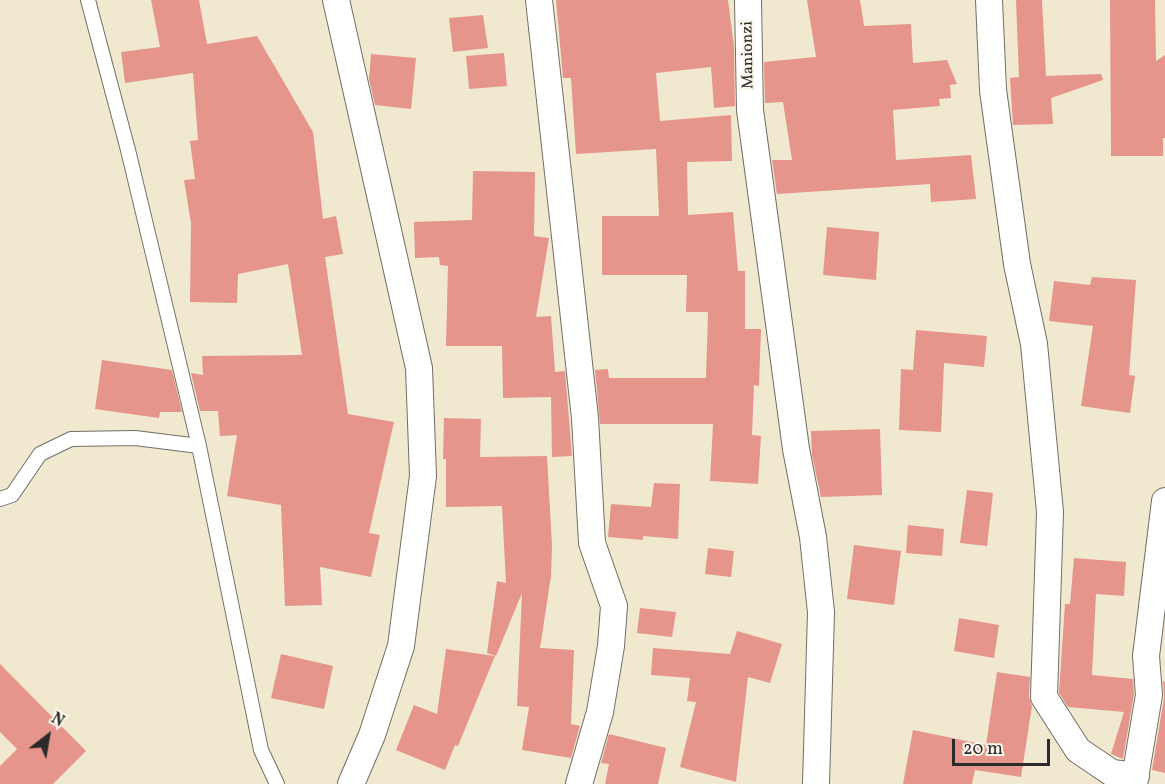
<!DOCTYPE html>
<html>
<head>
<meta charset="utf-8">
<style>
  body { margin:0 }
  #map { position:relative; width:1165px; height:784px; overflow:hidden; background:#f0e9d0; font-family:Vollkorn,serif }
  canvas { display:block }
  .north { position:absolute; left:18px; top:706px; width:60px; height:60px; -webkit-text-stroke:4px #fbf7ec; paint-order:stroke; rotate:31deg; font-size:16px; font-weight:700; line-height:24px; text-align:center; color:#2b2b2b }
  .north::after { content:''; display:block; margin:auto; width:21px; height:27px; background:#2b2b2b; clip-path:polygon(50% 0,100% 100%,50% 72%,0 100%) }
  .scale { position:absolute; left:952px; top:739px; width:98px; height:27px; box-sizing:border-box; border:3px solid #2b2b2b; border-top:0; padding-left:8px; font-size:18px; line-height:21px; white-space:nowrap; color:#2b2b2b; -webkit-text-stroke:4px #fbf7ec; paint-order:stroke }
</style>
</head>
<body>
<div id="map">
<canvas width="1165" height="784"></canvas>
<div class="north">N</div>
<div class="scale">20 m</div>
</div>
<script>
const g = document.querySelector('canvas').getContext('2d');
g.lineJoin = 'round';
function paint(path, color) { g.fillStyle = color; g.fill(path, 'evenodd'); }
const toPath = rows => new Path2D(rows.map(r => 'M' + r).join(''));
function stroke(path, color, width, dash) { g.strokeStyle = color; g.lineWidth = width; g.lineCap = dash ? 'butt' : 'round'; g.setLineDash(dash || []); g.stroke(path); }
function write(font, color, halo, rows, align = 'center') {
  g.font = font + ' Vollkorn,serif'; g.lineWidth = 5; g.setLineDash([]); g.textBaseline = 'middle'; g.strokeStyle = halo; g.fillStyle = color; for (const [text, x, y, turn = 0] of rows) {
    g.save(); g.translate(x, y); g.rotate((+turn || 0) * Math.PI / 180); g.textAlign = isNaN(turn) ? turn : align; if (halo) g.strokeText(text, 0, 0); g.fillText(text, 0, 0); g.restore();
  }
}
paint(toPath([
  [151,0,199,0,207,44,257,36,313,132,323,219,336,216,343,254,325,257,348,414,394,422,369,533,380,535,371,577,320,567,322,605,285,606,281,505,227,496,237,435,220,436,218,411,200,411,191,373,203,375,202,356,302,355,288,264,238,274,237,303,190,302,191,223,184,180,195,179,190,141,198,140,193,73,125,83,121,52,160,47],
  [556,0,728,0,734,47,735,106,714,108,711,67,656,73,660,121,731,115,732,161,687,162,688,215,733,212,738,271,745,271,745,329,761,329,759,386,754,385,752,435,761,436,758,484,710,481,713,424,600,424,595,370,608,369,609,378,706,378,708,312,686,312,687,275,602,275,602,216,659,216,656,149,576,154,571,78,563,78],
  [807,0,860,0,864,26,911,24,913,63,947,60,957,84,950,85,951,98,939,99,940,106,893,110,896,160,971,155,976,199,931,202,930,184,777,194,772,160,792,160,783,102,765,103,764,62,816,57],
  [1016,0,1042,0,1046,76,1101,74,1103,80,1051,98,1053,124,1013,125,1010,78,1019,77],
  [1110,0,1155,0,1156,61,1165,55,1165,138,1163,138,1163,156,1111,156],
  [483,15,488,48,453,52,449,18],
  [504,53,507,86,469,89,466,56],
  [371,54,416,58,411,109,375,105,369,79],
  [473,171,535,172,534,236,549,238,536,317,551,316,555,372,565,371,572,456,552,457,551,397,503,398,502,346,446,346,448,266,440,265,439,257,415,258,414,222,472,220],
  [827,227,879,232,876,280,823,275],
  [1092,277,1136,280,1129,375,1135,376,1130,413,1081,406,1093,326,1049,321,1054,281,1090,285],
  [916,330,987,336,984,367,944,363,941,432,899,430,901,369,913,370],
  [102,360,172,370,182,412,160,412,159,418,95,409],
  [444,418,481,419,480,457,547,456,552,546,551,576,540,648,574,650,571,724,580,726,571,758,522,750,529,707,517,706,522,593,496,656,487,653,497,581,506,583,502,506,446,507,446,459,443,459],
  [880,429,882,495,821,497,812,455,811,431],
  [654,483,680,484,678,539,643,536,643,540,608,537,611,504,651,507],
  [967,490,993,493,987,546,960,543],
  [908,525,944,529,942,556,906,553],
  [854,545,901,551,894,605,847,599],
  [708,548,734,551,731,577,705,574],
  [1074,558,1126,562,1124,596,1096,594,1092,675,1133,679,1134,694,1123,759,1111,754,1124,712,1068,707,1059,693,1065,604,1070,604],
  [640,608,676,612,672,637,637,633],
  [959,618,999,625,994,658,954,651],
  [737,631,782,644,770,683,748,677,736,782,680,767,696,702,687,701,690,678,651,675,653,648,730,654],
  [446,649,495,656,458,746,455,745,445,770,396,750,414,705,437,714],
  [281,654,333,666,324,709,271,698],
  [0,664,86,751,53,784,0,784,0,766,17,749,0,732],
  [997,672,1030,677,1029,697,1032,706,1021,777,975,770,972,784,903,784,913,730,986,745],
  [1163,681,1165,682,1165,773,1152,770,1164,698],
  [609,734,666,748,658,784,605,784,609,764,601,763]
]), '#e5958b');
const lane = toPath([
  [88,0,128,150,199,446,261,750,277,784],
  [0,499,12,495,40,454,71,439,135,438,199,446]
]);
const street = toPath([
  [336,0,419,368,423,476,401,646,372,735,351,784],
  [539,0,585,418,592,543,614,606,611,646,600,712,579,784],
  [748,0,750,110,796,449,813,537,821,612,816,784],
  [989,0,993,90,1017,264,1034,344,1050,512,1044,697,1078,750,1112,773,1136,776],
  [1134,784,1149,695,1146,656,1165,501]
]);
stroke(lane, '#706e65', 16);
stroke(street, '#706e65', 28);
stroke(lane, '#fff', 14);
stroke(street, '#fff', 26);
write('16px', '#2b2b2b', '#fbf7ec', [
  ["Manionzi",749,55,-91]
]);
</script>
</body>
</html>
